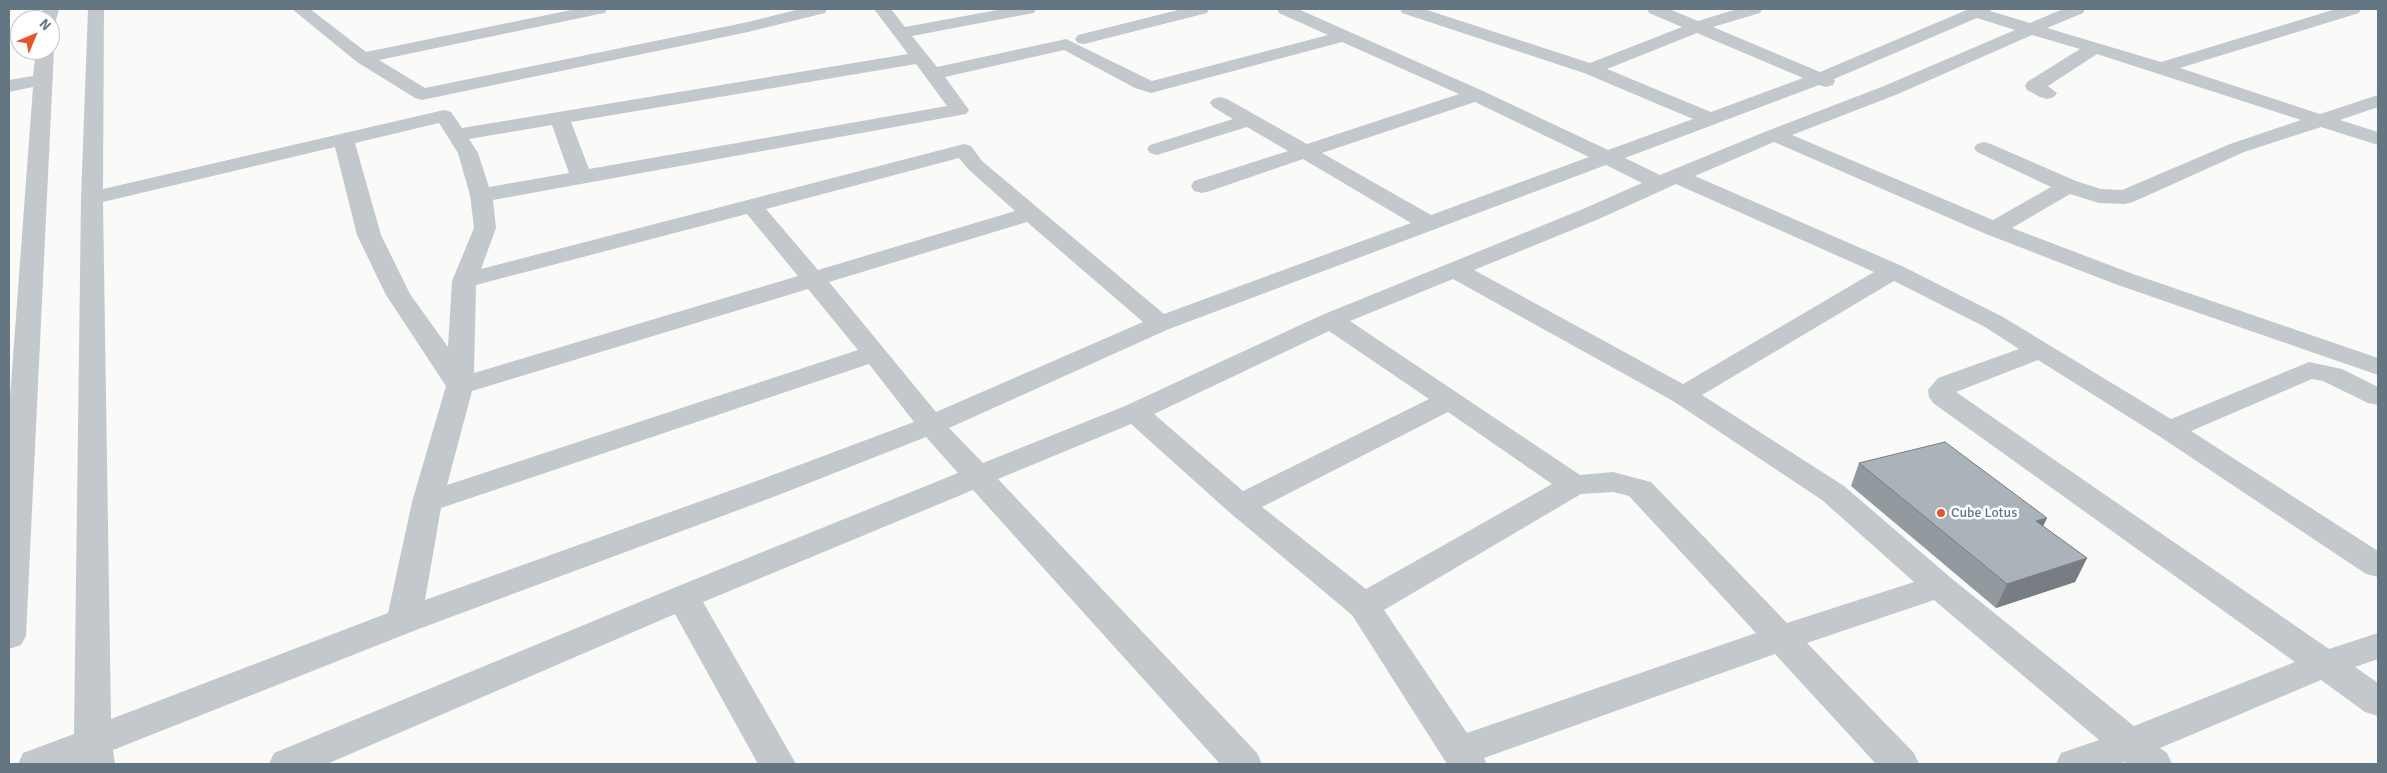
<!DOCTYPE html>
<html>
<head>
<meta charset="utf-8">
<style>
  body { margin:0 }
  #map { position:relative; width:2387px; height:773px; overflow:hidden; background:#fafaf8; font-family:Signika,sans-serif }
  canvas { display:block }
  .frame { position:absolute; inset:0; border:10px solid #657683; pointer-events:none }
  .north { position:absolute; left:10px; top:10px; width:50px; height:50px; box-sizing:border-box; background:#fff; border:1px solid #c1c8cd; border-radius:50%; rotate:45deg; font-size:14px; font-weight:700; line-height:20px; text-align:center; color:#657683 }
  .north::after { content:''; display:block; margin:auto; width:18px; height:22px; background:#e4572e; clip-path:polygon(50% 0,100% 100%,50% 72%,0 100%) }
</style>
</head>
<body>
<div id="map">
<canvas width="2387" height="773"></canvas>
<div class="frame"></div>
<div class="north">N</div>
</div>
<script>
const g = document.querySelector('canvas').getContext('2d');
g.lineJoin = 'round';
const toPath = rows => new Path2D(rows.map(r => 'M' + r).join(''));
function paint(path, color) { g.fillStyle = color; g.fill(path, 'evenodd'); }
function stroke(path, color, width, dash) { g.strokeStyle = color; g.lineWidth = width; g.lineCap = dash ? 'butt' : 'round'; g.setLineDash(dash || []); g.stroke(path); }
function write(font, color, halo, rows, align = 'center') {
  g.font = font + ' Signika,sans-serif'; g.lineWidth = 5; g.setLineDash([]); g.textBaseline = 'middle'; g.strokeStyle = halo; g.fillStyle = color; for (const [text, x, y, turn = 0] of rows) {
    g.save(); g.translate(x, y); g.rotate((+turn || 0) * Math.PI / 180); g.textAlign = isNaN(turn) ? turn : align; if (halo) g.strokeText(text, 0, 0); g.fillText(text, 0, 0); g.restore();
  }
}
paint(toPath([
  [43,9,59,9,55,24,50,25,50,20,40,20,43,9],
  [88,9,104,9,103,189,444,110,451,112,462,128,908,54,874,9,891,9,905,27,1003,9,1036,9,1034,13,1028,14,912,36,937,67,1066,39,1152,81,1328,35,1279,13,1277,9,1298,9,1483,91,1608,150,1693,119,1584,73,1402,13,1400,9,1424,9,1590,63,1682,27,1649,13,1647,9,1669,9,1698,21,1737,9,1762,9,1760,13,1713,27,1820,72,1969,9,1991,9,1990,11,2030,23,2063,9,2085,9,2083,13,2047,28,2161,62,2336,9,2361,9,2359,13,2180,68,2320,114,2378,95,2378,107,2340,120,2378,132,2378,145,2321,127,2244,152,2133,202,2125,204,2099,203,2070,194,2012,228,2133,274,2378,358,2378,375,2115,284,1986,234,1774,142,1695,176,1902,266,2003,317,2171,419,2309,362,2342,369,2378,387,2378,405,2368,403,2323,381,2312,379,2191,431,2378,551,2378,577,2366,574,2159,436,2038,360,1956,392,2329,649,2378,633,2378,659,2355,667,2378,683,2378,716,2365,712,2321,680,2160,748,2167,753,2172,764,2127,764,2124,762,2118,764,2056,764,2061,753,2099,740,1934,600,1807,643,1914,753,1919,764,1876,764,1775,654,1484,758,1487,764,1447,764,1352,615,1229,512,1131,424,998,479,1257,753,1262,764,1220,764,973,490,703,602,796,764,758,764,675,614,327,764,269,764,274,753,671,589,958,473,926,437,776,496,416,630,113,750,115,764,18,764,23,753,74,734,81,198,88,9],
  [1977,18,2015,30,1884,86,1767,131,1660,175,1625,158,1819,85,1826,87,1833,85,1835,81,1834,79,1977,18],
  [1697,33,1803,78,1711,112,1607,69,1697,33],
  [2032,35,2080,49,2027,82,2025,86,2027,90,2040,97,2047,99,2054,97,2057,93,2048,86,2097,54,2301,120,2230,144,2122,190,2101,189,2076,181,1991,144,1984,142,1977,144,1974,148,1977,152,2051,187,1993,220,1792,135,1898,94,2032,35],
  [1342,42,1459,94,1307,144,1227,99,1220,97,1213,99,1210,103,1213,107,1233,119,1150,145,1147,149,1150,153,1157,155,1247,127,1288,151,1194,181,1191,186,1194,191,1202,193,1210,191,1303,159,1411,223,1164,314,982,161,971,146,964,144,481,269,496,228,493,200,966,114,969,110,945,77,1064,50,1135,88,1151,93,1342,42],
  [916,64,947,106,589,169,571,122,916,64],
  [1475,102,1589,157,1431,215,1322,153,1475,102],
  [439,123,458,153,470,195,474,228,452,281,448,347,410,294,381,235,355,143,439,123],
  [552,125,569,173,489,187,478,153,469,139,552,125],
  [335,147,357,235,386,295,446,386,412,502,388,613,111,719,103,202,335,147],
  [959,158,968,169,1015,211,818,270,766,209,959,158],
  [1606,165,1642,183,1583,209,1322,315,1125,406,983,463,949,428,1169,329,1606,165],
  [1676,184,1874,272,1683,384,1474,270,1599,219,1676,184],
  [747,214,798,276,474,373,476,285,747,214],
  [1027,222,1143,322,936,412,829,282,1027,222],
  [1453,279,1673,401,1822,500,1914,582,1787,623,1651,482,1613,472,1580,475,1350,321,1453,279],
  [1894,281,1985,327,2019,349,1938,378,1928,390,1929,397,1933,403,2295,662,2134,726,1951,578,1844,486,1702,395,1894,281],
  [808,289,858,350,447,485,472,391,808,289],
  [1329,331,1429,399,1243,491,1154,414,1329,331],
  [869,364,914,422,754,482,425,600,441,508,869,364],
  [1448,412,1552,484,1366,589,1262,507,1448,412],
  [1613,492,1629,496,1756,633,1467,733,1384,610,1581,494,1613,492],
  [292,9,310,9,366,52,576,9,607,9,605,13,599,14,379,60,425,88,748,22,800,9,827,9,825,13,748,32,422,100,415,98,357,62,292,9],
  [1182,9,1209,9,1207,13,1084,44,1078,43,1075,39,1078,35,1182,9],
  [50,46,54,50,26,636,21,645,9,649,9,411,33,87,9,92,9,80,33,76,36,50,50,50,50,46]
]), '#c3c8cc');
paint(toPath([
  [1859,463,2047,518,2043,526,2087,558,2075,582,1996,608,1851,486]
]), '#929a9f');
paint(toPath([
  [2047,518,2036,541,2036,521],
  [2087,558,2075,582,1996,608,2007,584]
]), '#777d82');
const building = toPath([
  [1945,442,2047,518,2036,521,2087,558,2007,584,1859,463,1945,442]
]);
paint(building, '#aab3b9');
stroke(building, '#777d82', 1);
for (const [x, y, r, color] of [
  [1941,513,5,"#e4572e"]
]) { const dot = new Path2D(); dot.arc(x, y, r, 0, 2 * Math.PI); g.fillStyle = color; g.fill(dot); stroke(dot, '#fff', 2); }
write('14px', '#657683', '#fff', [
  ["Cube Lotus",1951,513]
], 'left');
</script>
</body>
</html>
